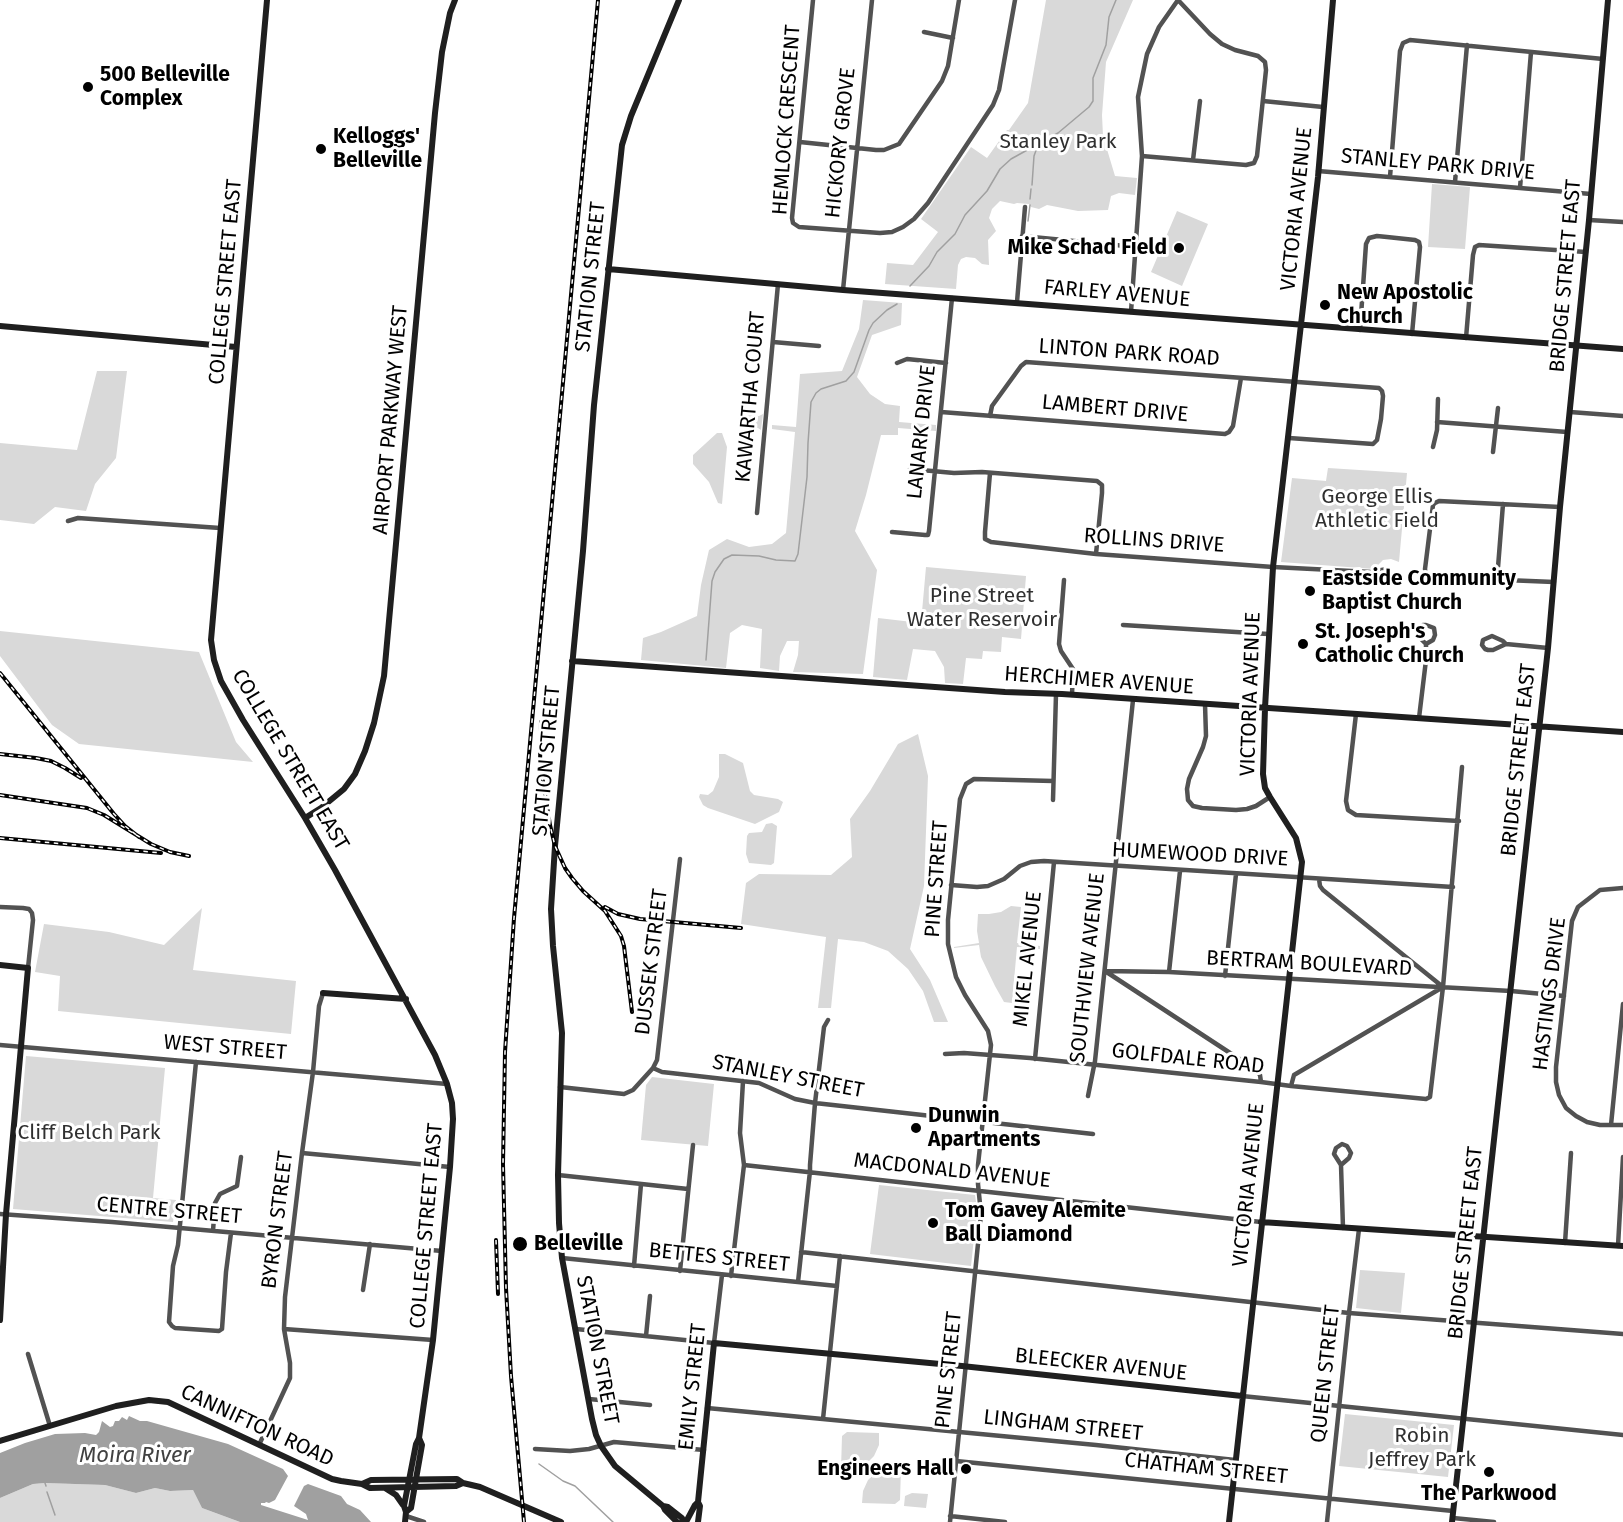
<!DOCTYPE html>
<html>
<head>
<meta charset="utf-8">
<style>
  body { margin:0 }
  canvas { display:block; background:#fff }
</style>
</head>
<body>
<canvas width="1623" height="1522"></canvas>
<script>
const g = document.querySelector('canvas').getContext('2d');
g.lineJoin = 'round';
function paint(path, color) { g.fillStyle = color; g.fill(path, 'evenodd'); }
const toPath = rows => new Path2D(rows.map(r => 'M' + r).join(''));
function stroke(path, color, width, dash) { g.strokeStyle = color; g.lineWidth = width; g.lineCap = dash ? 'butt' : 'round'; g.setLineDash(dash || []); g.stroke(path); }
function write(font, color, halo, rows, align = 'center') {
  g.font = font + ' "Fira Sans",sans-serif'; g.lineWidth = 6; g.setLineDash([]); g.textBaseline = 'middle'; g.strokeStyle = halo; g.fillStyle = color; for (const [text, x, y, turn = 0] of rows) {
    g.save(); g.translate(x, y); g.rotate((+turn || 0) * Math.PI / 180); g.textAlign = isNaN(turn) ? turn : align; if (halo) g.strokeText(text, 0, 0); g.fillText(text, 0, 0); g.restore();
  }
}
paint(toPath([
  [1046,0,1133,0,1106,62,1102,115,1103,136,1115,176,1137,178,1135,195,1119,193,1111,196,1108,210,1078,211,1047,205,1039,209,1031,207,1029,204,1017,203,1014,204,1000,201,992,209,989,218,996,231,988,240,989,265,982,264,975,258,966,257,961,259,958,265,956,289,885,284,887,263,913,265,938,232,921,219,971,147,987,158,1007,130,1009,130,1028,103],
  [1432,184,1470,187,1465,249,1428,247],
  [1177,211,1208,224,1182,286,1151,272],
  [863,300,902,303,901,325,872,335,857,377,870,394,885,404,900,406,899,422,936,425,936,431,898,428,898,435,881,435,866,495,855,531,877,570,863,674,793,672,798,655,799,641,787,641,780,656,779,671,760,668,762,629,742,625,730,633,726,668,641,660,643,638,661,632,697,616,701,585,709,550,727,539,749,547,772,544,786,533,795,432,772,429,772,425,796,427,800,374,842,371,859,329],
  [97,371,127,371,116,458,95,484,86,511,55,507,34,524,0,520,0,443,77,450],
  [739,414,759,416,763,414,761,430,758,428,738,426],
  [717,433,722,433,727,447,722,504,718,503,709,482,693,464,693,455],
  [1328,468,1407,473,1399,562,1391,559,1383,560,1374,569,1281,562,1292,478,1326,481],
  [926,567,1026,576,1021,639,1002,637,1001,652,983,651,982,659,966,658,963,684,945,683,944,667,935,651,913,649,907,680,873,677,878,618,921,623],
  [0,631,199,652,236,742,253,762,79,744,52,725,0,656],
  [918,734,928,776,924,886,910,949,930,980,948,1022,934,1022,923,991,908,969,888,951,864,942,838,939,831,1008,818,1008,826,937,741,924,746,883,759,874,831,875,852,857,850,819,870,791,898,744],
  [719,754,725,754,743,763,750,791,754,795,778,799,783,802,779,812,755,824,708,808,703,805,699,797,700,794,708,795,713,791,719,777],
  [772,823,777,826,774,863,771,865,749,863,746,854,747,836,749,833,762,832,766,824],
  [1011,906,1021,907,1017,943,1040,946,1040,949,1017,947,1012,1003,1004,1002,995,986,981,957,979,945,954,948,954,947,979,943,977,931,978,914,989,914,1001,912],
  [202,908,193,970,296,981,291,1034,58,1011,60,976,35,972,44,924,109,932,164,945],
  [26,1056,165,1068,153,1198,176,1200,173,1222,13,1209],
  [652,1077,714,1084,708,1146,641,1140,646,1085],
  [879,1185,975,1195,977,1209,971,1266,870,1254],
  [1360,1270,1405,1273,1401,1313,1356,1308],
  [1345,1414,1454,1425,1448,1477,1339,1466],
  [847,1432,879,1433,879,1445,874,1456,865,1465,853,1469,841,1469,842,1436],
  [889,1467,901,1468,900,1500,895,1504,862,1503,863,1491,868,1480,877,1471],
  [45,1483,105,1485,136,1493,155,1488,170,1491,193,1490,202,1508,240,1522,0,1522,0,1498,33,1484],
  [912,1493,928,1494,926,1508,904,1506,905,1496]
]), '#d9d9d9');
paint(toPath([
  [129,1416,140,1421,147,1421,228,1444,283,1469,288,1476,275,1500,269,1503,266,1502,265,1503,261,1503,261,1505,308,1520,306,1514,294,1506,304,1486,308,1484,341,1496,347,1504,360,1510,371,1522,240,1522,202,1508,193,1490,170,1491,155,1488,136,1493,105,1485,45,1483,33,1484,0,1498,0,1453,25,1443,55,1434,85,1433,96,1435,99,1432,102,1421,110,1427,113,1426,115,1421,119,1421,122,1417,127,1420]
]), '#a0a0a0');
stroke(toPath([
  [1032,185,1034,156,1038,145],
  [1030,199,1031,189],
  [1028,221,1030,205],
  [910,286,929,266,937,252,955,234,965,215,987,191,1000,169,1011,159,1058,133,1089,107,1093,101,1093,78,1106,45,1109,17,1116,0],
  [706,660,712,581,715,572,724,559,732,555,759,556,776,560,795,561,798,554,807,477,808,443,811,402,816,393,821,389,846,381,854,372,869,330,873,323,887,310,897,304],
  [539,1464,563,1481,575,1486,613,1522],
  [45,1483,46,1486],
  [47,1492,55,1515]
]), '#a0a0a0', 1.5);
stroke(toPath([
  [813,0,792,218,793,223,799,227,880,233,892,232,903,227,914,219,928,203,993,105,999,90,1015,0],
  [924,32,953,38],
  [1263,101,1323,107],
  [800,142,876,150,884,150,899,144,942,81,948,66,959,0],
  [1142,156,1246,165,1254,163,1257,156,1266,70,1265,62,1258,56,1235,50,1222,44,1210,34,1178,0],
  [1193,160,1200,101],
  [1318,171,1591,194],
  [1390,177,1400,51,1403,43,1410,40,1603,59],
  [1455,182,1467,45],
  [1520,188,1531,52],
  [1589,220,1623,222],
  [1022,236,1136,247],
  [843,290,872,0],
  [1017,302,1025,207],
  [1131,312,1142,156,1138,97,1147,54,1159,27,1178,0],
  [1360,330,1366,244,1369,238,1377,236,1387,237,1415,240,1419,242,1420,247,1412,334],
  [1466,338,1473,255,1475,247,1479,245,1586,252],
  [773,342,819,346],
  [897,363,907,359,946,363],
  [941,412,1225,434,1229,432,1233,426,1241,378],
  [1570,412,1623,416],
  [990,416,992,406,1021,366,1026,362,1379,388,1382,391,1383,396,1381,419,1377,440,1373,444,1289,438],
  [1437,422,1567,432],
  [1433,447,1437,430,1438,399],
  [1493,452,1498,408],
  [910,469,954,473,982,472,1097,481,1102,485,1102,493,1096,554],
  [990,473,985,532,985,539,991,542,1096,554,1273,567,1371,572,1387,569],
  [757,513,778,284],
  [68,521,78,518,220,528],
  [892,532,925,535,928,535,929,531,952,298],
  [1064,580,1059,644,1061,651,1073,669,1072,695],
  [1497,580,1503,504],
  [1554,582,1432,577,1426,575,1425,569,1433,505,1435,503,1439,501,1560,507],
  [1123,625,1268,634],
  [1506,644,1493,650,1488,650,1485,649,1482,645,1483,640,1492,636,1503,641,1506,644,1548,648],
  [1205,704,1206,736,1203,747,1189,779,1187,789,1188,800,1193,806,1202,808,1236,810,1247,809,1256,806,1270,797],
  [1356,714,1346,801,1348,810,1356,815,1459,821],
  [1419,718,1426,660,1426,644,1433,640,1435,635,1434,628,1426,625,1423,625,1419,633,1421,639,1426,644],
  [1053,800,1056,694],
  [1319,879,1320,886,1323,890,1443,987],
  [951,885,977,887,988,886,1004,879,1020,866,1031,862,1044,861,1453,887],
  [1623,888,1600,890,1578,907,1572,921,1556,1067,1556,1082,1559,1095,1566,1108,1576,1116,1587,1122,1600,1125,1623,1125],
  [0,907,23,908,29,909,32,913,33,920,28,968],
  [1105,971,1169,972,1511,991,1564,996],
  [1105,971,1256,1070,1260,1075,1261,1082],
  [1169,972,1180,871],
  [1225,976,1236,874],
  [0,1045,447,1084],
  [945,1054,964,1053,1030,1058,1261,1082,1291,1086,1426,1099,1430,1097,1443,987,1462,767],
  [1035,1059,1054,862],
  [196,1062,178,1245,173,1266,169,1322,172,1326,175,1328,219,1331,222,1329,226,1272,231,1233],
  [653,1068,662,1072,759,1083,795,1099,815,1103,1093,1134],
  [1291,1086,1294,1075,1443,987],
  [560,1087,624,1094,633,1090,653,1068,657,1060,680,859],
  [1088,1096,1095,1061,1133,700],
  [1611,1125,1623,1004],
  [302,1153,450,1167],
  [744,1165,1261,1222],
  [1341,1165,1334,1154,1336,1148,1342,1144,1347,1146,1351,1153,1349,1158,1341,1165,1343,1228],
  [558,1175,688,1189],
  [0,1214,112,1222,442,1251],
  [213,1231,215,1203,220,1194,237,1186,241,1157],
  [1565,1243,1571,1153],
  [1618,1246,1623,1157],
  [801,1252,1349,1313,1623,1334],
  [562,1258,837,1286],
  [634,1266,641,1184],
  [680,1271,693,1145],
  [731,1276,744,1165,740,1133,743,1081],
  [798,1282,810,1171,810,1165,815,1103,824,1027,828,1020],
  [363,1290,370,1244],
  [284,1329,433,1340],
  [576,1329,714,1343,722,1275],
  [646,1336,650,1296],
  [28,1354,50,1426],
  [1242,1396,1623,1435],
  [589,1399,650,1405],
  [707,1408,1096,1445,1235,1460],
  [823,1419,840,1256],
  [259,1445,290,1378,290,1363,284,1329,285,1297,302,1153,313,1072,319,1006,323,993],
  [535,1449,570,1451,589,1449,614,1442,704,1450],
  [956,1461,1453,1511],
  [406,1516,424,1522],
  [950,1516,1005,1522],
  [1453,1518,1494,1522],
  [950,1522,981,1214,978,1184,978,1165,991,1045,988,1031,965,995,956,977,948,944,948,920,960,799,966,784,974,779,1053,781],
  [1327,1522,1349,1313,1359,1229]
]), '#525252', 4.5);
stroke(toPath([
  [267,0,211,640,214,660,221,681,243,720,305,818,335,870,435,1055,447,1084,452,1103,453,1119,450,1167,433,1340,419,1438,416,1444,404,1506,406,1512,405,1522],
  [679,0,631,116,622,145,594,405,583,551,555,846,551,909,553,946,562,1033,558,1175,559,1223,562,1258,592,1419,596,1435,601,1446,615,1466,663,1506,668,1507,682,1518,683,1522],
  [608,269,843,290,1623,349],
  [0,326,236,347],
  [572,661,1005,692,1062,694,1623,732],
  [305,818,321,808,344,789,355,774,365,751,374,723,384,676,435,113,442,52,450,13,455,0],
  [0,965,28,968,6,1214,0,1320],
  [323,993,406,999],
  [1261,1222,1623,1246],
  [0,1441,116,1406,149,1400,168,1402,332,1479,341,1481,362,1484,370,1488,456,1486,463,1483],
  [362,1484,371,1480,457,1479,463,1483,480,1487,561,1522],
  [385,1488,396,1495,403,1505],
  [663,1506,665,1510,677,1522],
  [406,1512,411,1508,416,1479,422,1445,419,1438],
  [686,1522,695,1505,698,1502],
  [698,1522,700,1506,698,1502,714,1343,962,1366,1242,1396],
  [1229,1522,1302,862,1296,838,1270,797,1265,788,1263,774,1265,708,1273,567,1318,177,1333,0],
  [1452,1522,1548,648,1560,507,1589,220,1608,0]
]), '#1f1f1f', 6);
const rail = toPath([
  [0,673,114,814,125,826,139,837],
  [541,722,540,763,550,825,555,846,565,868,572,878,583,891,605,911,621,936,624,946,632,1012],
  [0,754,36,758,51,761,65,768,81,778],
  [0,795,87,808,104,815,151,844,170,852,189,856],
  [0,838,161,853],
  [605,907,618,914,640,919,741,928],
  [496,1240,498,1294],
  [524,1522,511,1376,506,1288,503,1164,505,1052,514,918,598,0]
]);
stroke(rail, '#000', 4);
stroke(rail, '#fff', 1.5, [4.5]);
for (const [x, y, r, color] of [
  [88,87,6,"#000"],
  [321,149,6,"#000"],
  [1179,248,6,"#000"],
  [1325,305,6,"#000"],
  [1310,591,6,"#000"],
  [1303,644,6,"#000"],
  [916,1128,6,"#000"],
  [933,1223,6,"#000"],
  [520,1244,8,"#000"],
  [966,1469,6,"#000"],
  [1489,1472,6,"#000"]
]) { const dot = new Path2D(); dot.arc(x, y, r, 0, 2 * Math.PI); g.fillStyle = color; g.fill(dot); stroke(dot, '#fff', 2); }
write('bold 21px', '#000', '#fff', [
  ["500 Belleville",100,75],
  ["Complex",100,99],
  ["Kelloggs'",333,137],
  ["Belleville",333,161],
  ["Mike Schad Field",1167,248,"right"],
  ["New Apostolic",1337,293],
  ["Church",1337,317],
  ["Eastside Community",1322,579],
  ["Baptist Church",1322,603],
  ["St. Joseph's",1315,632],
  ["Catholic Church",1315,656],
  ["Dunwin",928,1116],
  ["Apartments",928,1140],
  ["Tom Gavey Alemite",945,1211],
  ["Ball Diamond",945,1235],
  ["Belleville",534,1244],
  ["Engineers Hall",954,1469,"right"],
  ["The Parkwood",1489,1494,"center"]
], 'left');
write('21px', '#000', '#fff', [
  ["HEMLOCK CRESCENT",787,120,-86],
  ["HICKORY GROVE",841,143,-84],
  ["STANLEY PARK DRIVE",1438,165,5],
  ["VICTORIA AVENUE",1297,209,-84],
  ["BRIDGE STREET EAST",1566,276,-85],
  ["STATION STREET",591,277,-84],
  ["COLLEGE STREET EAST",226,282,-85],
  ["FARLEY AVENUE",1117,294,5],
  ["LINTON PARK ROAD",1129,353,4],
  ["KAWARTHA COURT",751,397,-85],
  ["LAMBERT DRIVE",1115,409,5],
  ["AIRPORT PARKWAY WEST",391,420,-85],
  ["LANARK DRIVE",922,432,-84],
  ["ROLLINS DRIVE",1154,541,4],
  ["HERCHIMER AVENUE",1099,681,4],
  ["VICTORIA AVENUE",1251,694,-88],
  ["COLLEGE STREET EAST",290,760,59],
  ["BRIDGE STREET EAST",1519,760,-84],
  ["STATION STREET",547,761,-85],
  ["HUMEWOOD DRIVE",1200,855,3],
  ["PINE STREET",937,879,-86],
  ["MIKEL AVENUE",1028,959,-84],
  ["DUSSEK STREET",652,962,-83],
  ["BERTRAM BOULEVARD",1309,964,3],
  ["SOUTHVIEW AVENUE",1088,968,-84],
  ["HASTINGS DRIVE",1550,994,-83],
  ["WEST STREET",225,1048,5],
  ["GOLFDALE ROAD",1188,1059,6],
  ["STANLEY STREET",788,1077,11],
  ["MACDONALD AVENUE",952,1171,6],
  ["VICTORIA AVENUE",1249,1185,-84],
  ["CENTRE STREET",169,1211,5],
  ["BYRON STREET",278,1220,-83],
  ["COLLEGE STREET EAST",427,1226,-85],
  ["BRIDGE STREET EAST",1466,1243,-84],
  ["BETTES STREET",719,1258,6],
  ["STATION STREET",597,1350,79],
  ["BLEECKER AVENUE",1101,1365,6],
  ["PINE STREET",949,1370,-84],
  ["QUEEN STREET",1326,1374,-84],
  ["EMILY STREET",693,1387,-84],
  ["CANNIFTON ROAD",257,1426,25],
  ["LINGHAM STREET",1063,1426,6],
  ["CHATHAM STREET",1206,1469,6]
]);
write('21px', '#303030', '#fff', [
  ["Stanley Park",1058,142],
  ["George Ellis",1377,497],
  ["Athletic Field",1377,521],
  ["Pine Street",982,596],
  ["Water Reservoir",982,620],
  ["Cliff Belch Park",89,1133],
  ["Robin",1422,1436],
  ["Jeffrey Park",1422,1460]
]);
write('italic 22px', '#414141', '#fff', [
  ["Moira River",135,1456]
]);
</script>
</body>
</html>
